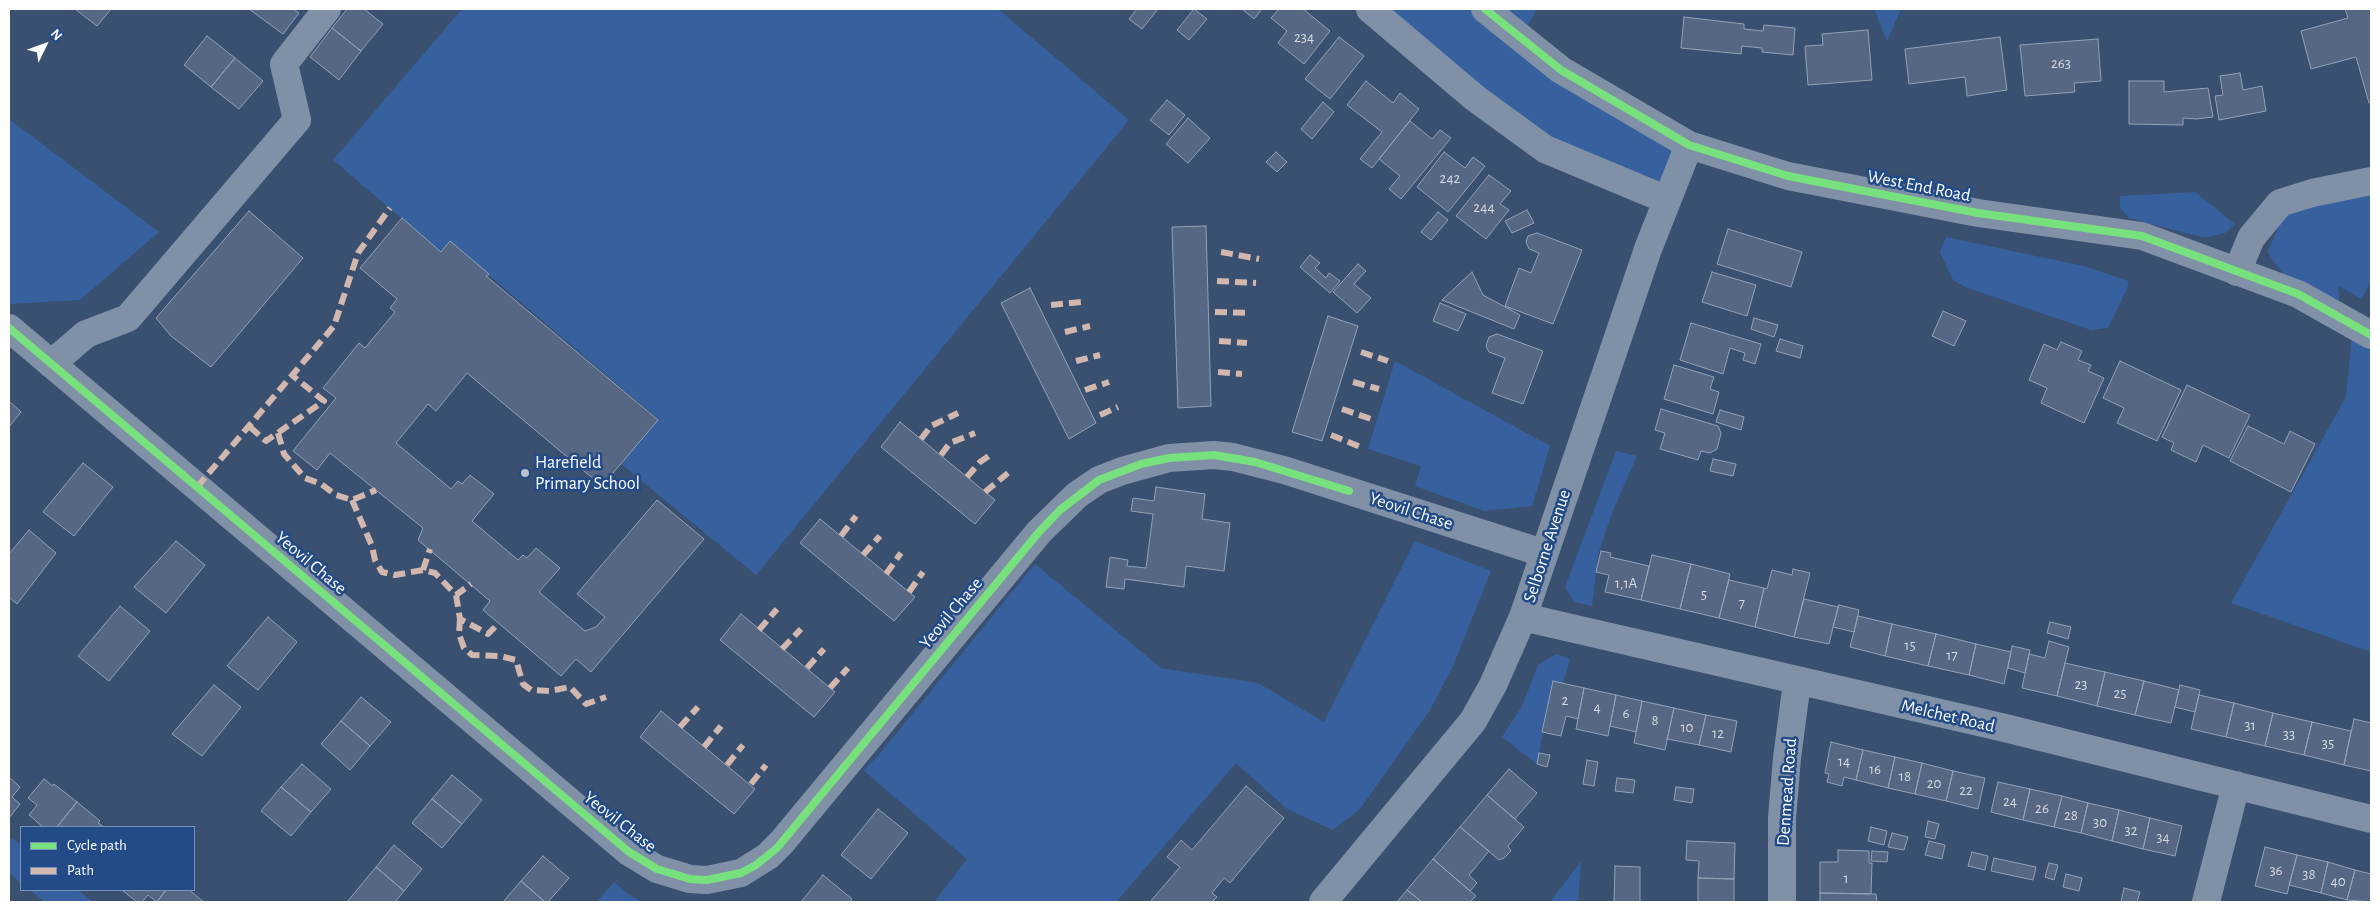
<!DOCTYPE html>
<html>
<head>
<meta charset="utf-8">
<style>
  body { margin:0 }
  #map { position:relative; width:2380px; height:911px; overflow:hidden; background:#395071; font-family:"Alegreya Sans",sans-serif }
  canvas { display:block }
  .frame { position:absolute; inset:0; border:10px solid #fff; pointer-events:none }
  .legend { position:absolute; left:20px; top:826px; width:175px; height:65px; box-sizing:border-box; background:#224b88; border:1px solid #7a93b8; margin:0; padding:6px 9px; list-style:none; font-size:15px; color:#fff }
  .legend li { display:flex; align-items:center; gap:10px; height:25px }
  .legend b { width:25px; border:1px solid #7a93b8 }
  .north { position:absolute; left:20px; top:20px; width:50px; height:50px; -webkit-text-stroke:4px #224b88; paint-order:stroke; rotate:48deg; font-size:14px; font-weight:700; line-height:20px; text-align:center; color:#fff }
  .north::after { content:''; display:block; margin:auto; width:18px; height:22px; background:#fff; clip-path:polygon(50% 0,100% 100%,50% 72%,0 100%) }
</style>
</head>
<body>
<div id="map">
<canvas width="2380" height="911"></canvas>
<div class="frame"></div>
<ul class="legend">
<li><b style="height:6px;background:#77e17e"></b>Cycle path</li>
<li><b style="height:6px;background:#d1b7ad"></b>Path</li>
</ul>
<div class="north">N</div>
</div>
<script>
const g = document.querySelector('canvas').getContext('2d');
g.lineJoin = 'round';
function paint(path, color) { g.fillStyle = color; g.fill(path, 'evenodd'); }
const toPath = rows => new Path2D(rows.map(r => 'M' + r).join(''));
function stroke(path, color, width, dash) { g.strokeStyle = color; g.lineWidth = width; g.lineCap = dash ? 'butt' : 'round'; g.setLineDash(dash || []); g.stroke(path); }
function write(font, color, halo, rows, align = 'center') {
  g.font = font + ' "Alegreya Sans",sans-serif'; g.lineWidth = 5; g.setLineDash([]); g.textBaseline = 'middle'; g.strokeStyle = halo; g.fillStyle = color; for (const [text, x, y, turn = 0] of rows) {
    g.save(); g.translate(x, y); g.rotate((+turn || 0) * Math.PI / 180); g.textAlign = isNaN(turn) ? turn : align; if (halo) g.strokeText(text, 0, 0); g.fillText(text, 0, 0); g.restore();
  }
}
paint(toPath([
  [462,9,998,9,1129,120,756,575,621,464,658,419,450,242,441,252,333,160],
  [1370,9,1537,9,1521,37,1689,145,1667,200,1545,149],
  [1874,9,1901,9,1887,41],
  [9,119,159,232,80,300,9,304],
  [2195,192,2235,224,2225,233,2208,237,2202,237,2129,218,2120,208,2120,196],
  [2312,193,2371,193,2371,280,2362,299,2338,286,2341,318,2298,294,2267,252,2285,214],
  [1946,237,2088,267,2128,281,2128,287,2108,328,2091,330,1965,287,1953,280,1940,252],
  [2353,324,2371,336,2371,652,2231,603,2346,397],
  [1395,361,1550,446,1532,506,1484,511,1415,486,1421,466,1368,449],
  [1616,451,1637,456,1612,513,1598,555,1592,606,1574,602,1565,587],
  [1415,541,1491,571,1453,666,1430,710,1360,809,1333,830,1287,809,1236,763,1116,902,934,902,967,859,863,770,877,757,1035,564,1161,668,1258,683,1324,722],
  [1556,654,1570,659,1563,683,1553,682,1537,764,1502,737,1522,706,1538,665],
  [12,838,21,845,21,883,9,873,9,842],
  [1581,861,1578,902,1550,902],
  [614,882,628,894,643,902,597,902],
  [30,890,78,890,93,902,45,902]
]), '#36619e');
const building = toPath([
  [75,9,111,9,97,26,75,9],
  [249,9,293,9,299,13,283,34,249,9],
  [347,9,364,9,383,24,361,51,332,28,347,9],
  [1137,9,1158,9,1142,29,1129,19,1137,9],
  [1194,9,1207,19,1189,40,1177,30,1194,9],
  [1242,9,1262,9,1254,19,1242,9],
  [1279,9,1303,9,1330,31,1304,64,1278,43,1287,31,1271,18,1279,9],
  [2345,9,2371,9,2371,102,2369,103,2356,57,2311,69,2301,31,2348,18,2345,9],
  [1684,17,1744,24,1744,29,1763,31,1764,25,1795,28,1793,55,1762,52,1762,48,1742,46,1741,54,1681,48,1684,17],
  [332,28,361,51,339,80,310,57,332,28],
  [1868,30,1872,80,1808,85,1805,46,1823,45,1822,34,1868,30],
  [207,36,235,58,211,87,184,65,207,36],
  [1339,37,1364,56,1330,99,1305,79,1339,37],
  [2000,37,2007,90,1967,96,1965,77,1909,84,1905,49,2000,37],
  [2098,39,2101,81,2074,83,2075,92,2025,96,2020,45,2098,39],
  [235,58,263,81,239,109,211,87,235,58],
  [2240,73,2243,90,2262,86,2266,111,2219,120,2215,96,2223,95,2220,76,2240,73],
  [1366,81,1393,103,1400,93,1419,109,1372,168,1360,159,1382,132,1347,105,1366,81],
  [2129,81,2164,81,2164,92,2208,88,2213,117,2196,119,2183,118,2183,125,2129,124,2129,81],
  [1167,100,1185,115,1169,135,1150,120,1167,100],
  [1323,102,1334,112,1312,139,1301,129,1323,102],
  [1188,118,1210,138,1188,163,1166,144,1188,118],
  [1410,121,1432,139,1440,130,1451,138,1401,199,1389,189,1400,176,1379,159,1410,121],
  [1276,152,1287,162,1277,172,1266,162,1276,152],
  [1444,152,1465,168,1473,157,1485,166,1448,212,1417,187,1444,152],
  [1489,175,1511,191,1500,204,1509,210,1486,239,1456,216,1489,175],
  [1527,210,1534,223,1512,233,1505,221,1527,210],
  [249,211,303,258,211,367,171,336,156,318,249,211],
  [1438,212,1448,220,1431,240,1421,232,1438,212],
  [402,218,441,252,450,241,489,274,486,276,658,420,602,486,467,373,436,411,428,404,396,443,451,489,458,481,462,484,470,475,494,494,472,521,518,560,523,555,527,558,536,548,560,568,539,592,585,631,596,627,605,617,577,594,657,500,704,539,591,672,576,659,561,676,483,610,490,601,418,540,423,528,330,453,317,470,293,451,336,398,323,388,359,343,365,348,395,312,390,308,397,299,360,268,402,218],
  [1206,226,1211,406,1178,408,1172,227,1206,226],
  [1728,229,1802,252,1791,287,1717,264,1728,229],
  [1537,233,1582,250,1553,324,1505,306,1519,268,1531,273,1539,253,1529,249,1526,242,1528,236,1537,233],
  [1310,255,1320,263,1315,268,1326,278,1329,273,1340,281,1330,293,1300,267,1310,255],
  [1358,264,1366,271,1354,284,1371,298,1357,313,1333,292,1358,264],
  [1472,272,1483,295,1520,315,1514,329,1442,300,1472,272],
  [1712,272,1756,285,1747,316,1702,302,1712,272],
  [1030,288,1096,423,1069,439,1001,303,1030,288],
  [1440,303,1466,314,1458,331,1433,321,1440,303],
  [1943,311,1966,321,1954,346,1932,336,1943,311],
  [1328,316,1358,326,1322,441,1292,432,1328,316],
  [1754,318,1778,325,1774,337,1751,329,1754,318],
  [1691,323,1761,344,1755,364,1743,360,1745,353,1730,348,1723,374,1680,360,1691,323],
  [1497,334,1543,351,1523,404,1492,393,1505,358,1489,352,1486,346,1489,337,1497,334],
  [1780,339,1803,346,1800,358,1776,351,1780,339],
  [2061,342,2082,351,2078,360,2091,365,2088,371,2104,378,2084,423,2041,403,2047,388,2029,380,2044,344,2057,350,2061,342],
  [2120,361,2181,390,2157,441,2117,423,2124,408,2103,398,2120,361],
  [1674,365,1714,377,1710,389,1719,392,1713,414,1664,399,1674,365],
  [2187,385,2250,415,2229,458,2203,445,2196,462,2171,450,2174,443,2162,437,2187,385],
  [9,401,21,412,9,427,9,401],
  [1661,409,1718,426,1721,433,1717,449,1710,453,1701,451,1698,460,1660,449,1665,433,1655,430,1661,409],
  [1720,410,1744,417,1741,430,1716,422,1720,410],
  [900,422,995,500,975,524,881,447,900,422],
  [2248,426,2284,444,2290,431,2315,444,2291,492,2230,461,2248,426],
  [1713,459,1736,464,1733,476,1710,471,1713,459],
  [83,463,113,487,74,536,43,512,83,463],
  [1156,487,1205,494,1202,519,1230,523,1224,571,1186,566,1184,587,1125,579,1124,589,1106,587,1110,557,1128,560,1127,566,1146,568,1153,514,1131,511,1133,498,1154,501,1156,487],
  [820,519,915,597,894,621,800,543,820,519],
  [29,530,56,553,17,604,9,597,9,554,29,530],
  [176,541,205,565,166,613,134,587,176,541],
  [1601,551,1611,553,1610,557,1649,566,1641,600,1605,592,1609,575,1596,572,1601,551],
  [1652,555,1691,564,1680,609,1641,600,1652,555],
  [1691,564,1730,574,1719,618,1680,609,1691,564],
  [1793,569,1810,573,1794,637,1755,627,1764,588,1767,589,1772,570,1792,575,1793,569],
  [1729,580,1764,588,1755,627,1719,618,1729,580],
  [1804,599,1838,607,1829,644,1794,637,1804,599],
  [1839,605,1859,610,1854,632,1833,627,1839,605],
  [120,606,150,631,109,681,78,656,120,606],
  [741,614,835,692,814,717,720,640,741,614],
  [1858,616,1892,624,1885,656,1850,647,1858,616],
  [268,617,297,642,258,690,227,666,268,617],
  [2050,622,2071,627,2068,639,2047,633,2050,622],
  [1892,624,1936,634,1928,666,1885,656,1892,624],
  [1936,634,1976,644,1969,675,1928,666,1936,634],
  [2049,641,2069,647,2057,696,2022,688,2029,654,2045,658,2049,641],
  [1976,644,2011,652,2004,684,1969,675,1976,644],
  [2012,646,2030,650,2025,673,2008,668,2012,646],
  [2065,663,2105,672,2097,706,2057,696,2065,663],
  [2105,672,2144,681,2135,715,2097,706,2105,672],
  [1553,681,1584,688,1578,719,1566,716,1561,736,1542,732,1553,681],
  [2144,681,2179,690,2171,723,2135,715,2144,681],
  [214,685,241,707,202,756,172,734,214,685],
  [2180,685,2200,690,2195,712,2175,707,2180,685],
  [1584,688,1616,695,1608,736,1576,729,1584,688],
  [1616,695,1642,701,1636,732,1610,726,1616,695],
  [2199,695,2234,703,2226,737,2191,729,2199,695],
  [361,697,391,722,370,746,341,721,361,697],
  [1642,701,1674,708,1665,750,1634,743,1642,701],
  [2234,703,2273,713,2265,746,2226,737,2234,703],
  [1674,708,1706,715,1699,745,1667,739,1674,708],
  [661,711,755,789,734,814,640,737,661,711],
  [2273,713,2312,722,2304,755,2265,746,2273,713],
  [1706,715,1737,721,1731,752,1699,745,1706,715],
  [2354,719,2371,723,2371,771,2344,765,2354,719],
  [341,721,370,746,350,770,321,744,341,721],
  [2312,722,2351,731,2344,765,2304,755,2312,722],
  [1831,742,1863,750,1856,780,1844,777,1842,786,1827,782,1829,774,1825,773,1831,742],
  [1863,750,1895,757,1888,788,1856,780,1863,750],
  [1539,753,1550,755,1547,767,1537,764,1539,753],
  [1895,757,1922,763,1915,794,1888,788,1895,757],
  [1587,760,1598,762,1594,786,1583,784,1587,760],
  [1922,763,1953,771,1946,801,1915,794,1922,763],
  [302,764,331,789,311,812,281,787,302,764],
  [1509,769,1537,793,1515,819,1487,795,1509,769],
  [1953,771,1985,778,1978,809,1946,801,1953,771],
  [452,775,482,800,462,824,432,799,452,775],
  [9,777,20,787,12,797,20,804,9,818,9,777],
  [1617,778,1635,780,1633,793,1615,791,1617,778],
  [44,779,53,786,54,784,77,802,57,827,43,827,29,815,37,805,28,798,44,779],
  [1998,782,2030,789,2023,820,1991,812,1998,782],
  [1246,786,1284,818,1230,883,1224,878,1212,893,1217,897,1212,902,1150,902,1180,867,1167,857,1181,840,1192,850,1246,786],
  [281,787,311,812,291,836,261,811,281,787],
  [1676,787,1694,789,1692,803,1674,800,1676,787],
  [2030,789,2062,796,2054,827,2023,820,2030,789],
  [1487,795,1524,827,1508,846,1511,851,1504,858,1499,860,1460,827,1487,795],
  [2062,796,2088,803,2081,833,2054,827,2062,796],
  [432,799,462,824,442,848,412,823,432,799],
  [77,802,100,821,98,823,104,827,57,827,77,802],
  [2088,803,2119,810,2112,841,2081,833,2088,803],
  [878,809,908,833,871,879,841,855,878,809],
  [2119,810,2150,818,2143,849,2112,841,2119,810],
  [2150,818,2182,826,2175,856,2143,849,2150,818],
  [1928,821,1939,824,1935,839,1925,837,1928,821],
  [1460,827,1489,851,1469,875,1477,883,1470,891,1433,859,1460,827],
  [1871,827,1887,831,1884,845,1868,841,1871,827],
  [1892,833,1908,837,1904,850,1888,847,1892,833],
  [1687,841,1735,843,1734,879,1698,878,1699,861,1686,860,1687,841],
  [1929,841,1945,845,1942,859,1925,855,1929,841],
  [394,845,422,869,404,891,376,867,394,845],
  [2265,847,2297,855,2287,894,2255,886,2265,847],
  [1838,850,1869,851,1869,863,1872,863,1871,894,1820,893,1820,862,1838,862,1838,850],
  [1872,851,1888,852,1887,862,1871,861,1872,851],
  [1972,852,1988,856,1985,870,1968,866,1972,852],
  [2297,855,2328,862,2321,893,2289,885,2297,855],
  [543,856,569,878,548,902,545,902,521,881,543,856],
  [1994,858,2036,867,2033,880,1991,871,1994,858],
  [1433,859,1476,896,1470,902,1422,902,1407,890,1433,859],
  [2328,862,2355,870,2347,900,2321,893,2328,862],
  [2049,863,2058,865,2054,880,2045,877,2049,863],
  [1615,866,1640,867,1640,902,1614,902,1615,866],
  [376,867,404,891,395,902,347,902,376,867],
  [2355,870,2371,874,2371,902,2347,900,2355,870],
  [2066,874,2082,878,2079,891,2063,887,2066,874],
  [823,875,852,899,850,902,801,902,823,875],
  [1698,878,1734,879,1734,902,1698,902,1698,878],
  [521,881,545,902,503,902,521,881],
  [2124,888,2140,892,2137,902,2121,902,2124,888],
  [122,890,166,890,157,902,148,895,142,902,137,902,122,890],
  [166,890,189,890,204,902,157,902,166,890],
  [1407,890,1422,902,1397,902,1407,890],
  [1820,893,1876,894,1877,902,1820,902,1820,893]
]);
paint(building, '#556782');
stroke(building, '#94a1b5', 1);
stroke(toPath([
  [1370,9,1475,98,1545,149,1667,200],
  [1485,9,1561,70,1689,145,1788,176,1978,213,2142,236,2298,294,2371,335],
  [2237,272,2251,238,2280,203,2312,193,2371,181],
  [9,328,629,852,657,869,690,879,707,880,741,873,768,856,782,842,1039,532,1077,495,1099,480,1122,471,1169,458,1214,455,1233,457,1284,470,1543,553],
  [51,364,86,334,128,318,297,120,284,64,327,9],
  [1523,617,2005,728,2371,819],
  [1323,902,1473,721,1493,685,1523,617,1648,249,1689,145],
  [1782,902,1782,818,1787,758,1797,682],
  [2206,902,2236,785]
]), '#8090a6', 28);
stroke(toPath([
  [1221,252,1259,259],
  [1217,281,1256,283],
  [1051,305,1082,302],
  [1215,312,1251,313],
  [1065,332,1090,326],
  [1219,341,1247,343],
  [1361,352,1388,361],
  [1076,361,1100,355],
  [1218,372,1242,374],
  [1353,382,1379,389],
  [1085,390,1109,382],
  [1342,409,1371,419],
  [1100,415,1118,407],
  [250,427,266,441,324,401,293,376],
  [278,433,284,454,305,478,321,484,336,495,352,500,376,490],
  [1331,435,1363,448],
  [921,439,931,426,958,413],
  [941,455,950,443,975,433],
  [967,477,980,462,992,454],
  [197,487,334,326,358,253,390,208],
  [985,492,1008,473],
  [352,500,372,546,375,560,382,572,395,575,423,570,435,573,456,595,471,584],
  [841,536,856,516],
  [863,555,880,536],
  [423,570,430,549],
  [886,574,901,553],
  [909,592,923,572],
  [456,595,460,619,488,634,499,623],
  [460,619,459,634,464,648,472,655,500,656,516,660,523,684,531,690,550,691,570,687,586,704,606,697],
  [759,630,777,609],
  [782,649,801,629],
  [807,668,824,649],
  [830,688,848,668],
  [680,727,698,707],
  [704,747,721,726],
  [727,765,743,745],
  [751,784,766,765]
]), '#d1b7ad', 6, [12, 6]);
stroke(toPath([
  [1485,9,1561,70,1689,145,1788,176,1978,213,2142,236,2298,294,2371,335],
  [9,328,629,852,657,869,690,879,707,880,741,873,756,865,777,848,1039,532,1060,510,1099,480,1141,464,1169,458,1214,455,1255,462,1349,491]
]), '#77e17e', 8);
for (const [x, y, r, color] of [
  [525,473,5,"#bac2cd"]
]) { const dot = new Path2D(); dot.arc(x, y, r, 0, 2 * Math.PI); g.fillStyle = color; g.fill(dot); stroke(dot, '#224b88', 2); }
write('15px', '#d4d9e0', null, [
  ["234",1304,37],
  ["263",2061,63],
  ["242",1450,178],
  ["244",1484,207],
  ["1,1A",1626,583],
  ["5",1704,594],
  ["7",1742,603],
  ["15",1910,645],
  ["17",1952,655],
  ["23",2081,684],
  ["25",2120,693],
  ["2",1565,700],
  ["4",1597,707],
  ["6",1626,713],
  ["8",1655,720],
  ["31",2250,725],
  ["10",1687,727],
  ["12",1718,733],
  ["33",2289,734],
  ["35",2328,743],
  ["14",1844,761],
  ["16",1875,769],
  ["18",1905,776],
  ["20",1934,783],
  ["22",1966,790],
  ["24",2010,801],
  ["26",2042,808],
  ["28",2071,815],
  ["30",2100,822],
  ["32",2131,830],
  ["34",2163,837],
  ["36",2276,870],
  ["38",2309,874],
  ["1",1846,878],
  ["40",2338,881]
]);
write('18px', '#fff', '#224b88', [
  ["West End Road",1919,186,11],
  ["Yeovil Chase",1411,511,18],
  ["Selborne Avenue",1547,546,-72],
  ["Yeovil Chase",311,563,40],
  ["Yeovil Chase",951,613,-50],
  ["Melchet Road",1948,716,13],
  ["Denmead Road",1787,792,-86],
  ["Yeovil Chase",620,822,38]
]);
write('18px', '#fff', '#224b88', [
  ["Harefield",535,463],
  ["Primary School",535,484]
], 'left');
</script>
</body>
</html>
